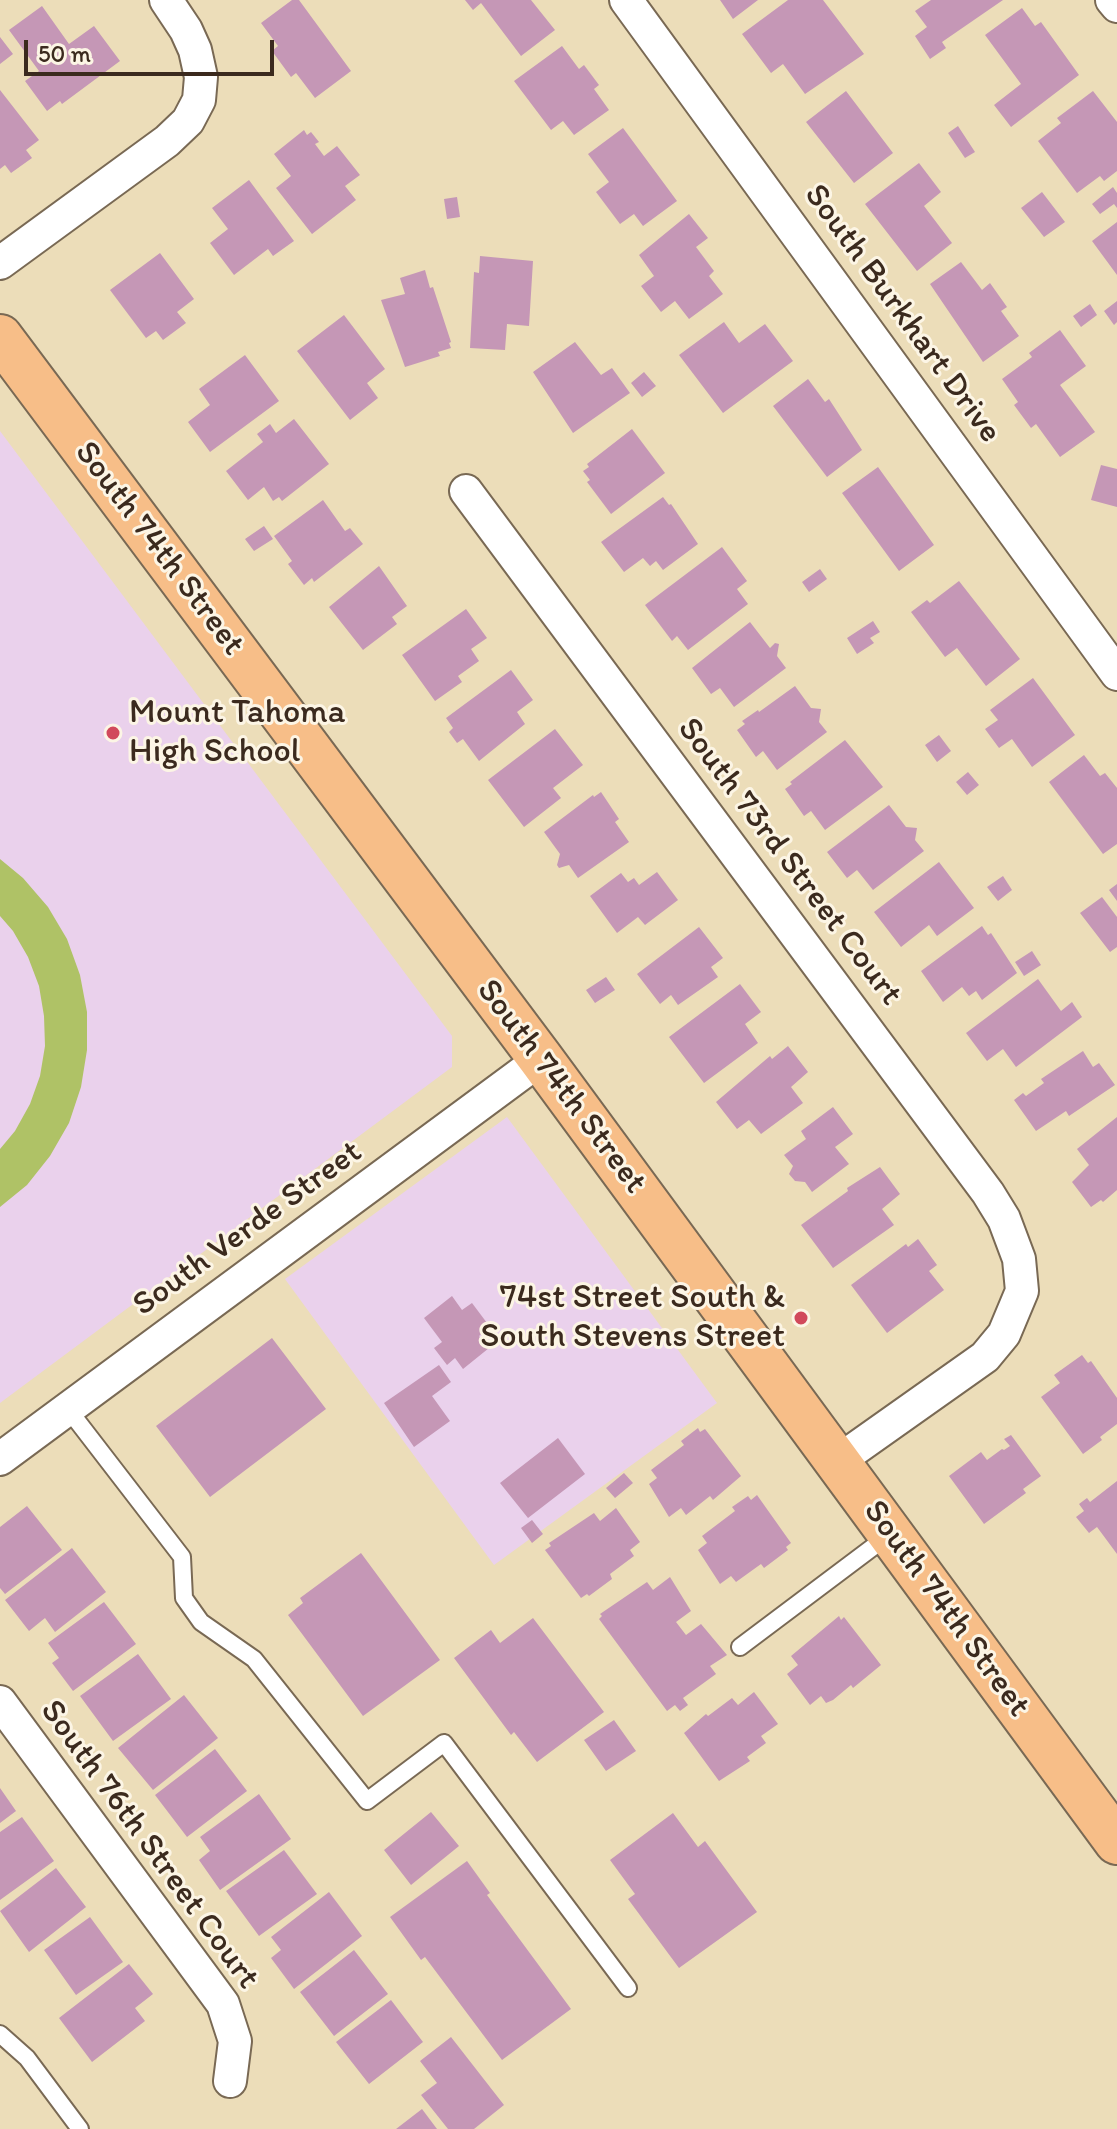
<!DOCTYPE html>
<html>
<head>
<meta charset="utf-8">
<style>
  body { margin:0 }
  #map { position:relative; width:1117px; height:2129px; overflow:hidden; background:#ecddb9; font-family:Itim,sans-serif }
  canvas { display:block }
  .scale { position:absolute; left:24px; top:40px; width:250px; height:36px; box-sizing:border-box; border:4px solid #3b2a1e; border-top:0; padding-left:10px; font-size:24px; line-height:28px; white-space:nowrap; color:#3b2a1e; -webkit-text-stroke:6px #fcf5e5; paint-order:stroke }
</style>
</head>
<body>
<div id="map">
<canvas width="1117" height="2129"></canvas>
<div class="scale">50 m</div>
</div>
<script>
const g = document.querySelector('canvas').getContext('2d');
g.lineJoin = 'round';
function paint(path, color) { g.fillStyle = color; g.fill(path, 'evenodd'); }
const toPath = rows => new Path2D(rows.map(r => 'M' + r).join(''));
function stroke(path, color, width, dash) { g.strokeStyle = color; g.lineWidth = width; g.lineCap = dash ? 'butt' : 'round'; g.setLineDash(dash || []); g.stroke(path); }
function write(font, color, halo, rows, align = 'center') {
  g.font = font + ' Itim,sans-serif'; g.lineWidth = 6; g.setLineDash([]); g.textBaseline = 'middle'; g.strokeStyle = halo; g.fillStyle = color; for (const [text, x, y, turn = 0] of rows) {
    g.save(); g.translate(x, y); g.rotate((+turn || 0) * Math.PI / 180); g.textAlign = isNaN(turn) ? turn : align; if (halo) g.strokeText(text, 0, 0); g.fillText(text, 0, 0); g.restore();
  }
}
paint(toPath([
  [0,431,452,1036,452,1067,0,1403],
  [507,1117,717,1403,494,1565,285,1279]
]), '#ead1ec');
paint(toPath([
  [0,859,23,878,48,907,67,939,80,975,87,1012,87,1050,81,1087,69,1123,50,1156,27,1185,0,1207,0,1149,15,1131,30,1104,40,1076,45,1046,44,1016,39,986,28,957,13,931,0,916]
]), '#afc266');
paint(toPath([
  [292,0,299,0,351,71,315,98,296,73,291,77,272,51,278,46,261,23],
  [465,0,531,0,555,30,521,56,481,3,473,10],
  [720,0,758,0,733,19],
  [788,0,823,0,864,54,805,94,783,64,771,73,742,34],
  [931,0,1003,0,942,42,946,48,930,59,915,36,927,27,915,11],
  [42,6,69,44,94,26,120,61,62,104,60,101,47,111,25,81,39,71,9,30],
  [1022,8,1035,26,1041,22,1079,75,1011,127,994,105,1021,84,985,35],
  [0,37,13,54,0,64],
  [562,46,579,69,584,65,599,85,594,89,609,110,574,135,563,121,551,130,514,81],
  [0,90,39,140,26,150,32,158,11,173,5,165,0,169],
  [846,91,893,153,854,183,806,122],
  [1093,91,1117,122,1117,171,1104,181,1100,176,1077,193,1038,141,1061,123,1057,118],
  [958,126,975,152,965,158,948,133],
  [623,128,677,201,643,226,634,214,620,224,596,192,609,182,588,154],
  [304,130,307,135,311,132,319,142,315,144,324,156,337,146,360,175,345,186,356,200,312,234,276,188,291,176,274,154],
  [919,163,941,192,924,206,952,243,917,271,865,204],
  [249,180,294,241,273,256,268,249,234,275,210,243,228,229,212,208],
  [1113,187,1117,193,1117,208,1114,204,1100,214,1092,204],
  [1042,192,1065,222,1044,237,1021,208],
  [457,197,460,217,447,219,444,199],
  [689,214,708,238,696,247,714,271,709,276,723,294,689,319,675,301,661,312,641,286,654,276,639,255],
  [1117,222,1117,275,1092,241],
  [160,253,194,299,177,312,186,323,163,340,156,331,146,338,110,290],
  [480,256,533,261,529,326,507,324,505,350,470,348,474,272,479,273],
  [961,262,982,290,990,283,1007,307,1001,311,1019,336,983,362,930,284],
  [425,270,430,288,433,287,451,342,449,343,451,348,438,352,440,356,405,367,381,300,405,294,400,278],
  [1117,301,1117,322,1114,325,1104,311],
  [1090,304,1097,315,1081,327,1073,316],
  [344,315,385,369,367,383,378,398,350,420,297,351],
  [724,322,739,343,765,324,793,361,723,413,679,355],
  [1060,330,1086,366,1060,385,1095,432,1060,457,1036,424,1031,428,1014,405,1018,402,1002,379,1032,357,1029,353],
  [575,342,601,375,612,368,630,393,573,433,533,372],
  [245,355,279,401,210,452,188,422,210,405,199,389],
  [644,372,656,386,642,397,631,383],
  [808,379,825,402,829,399,862,450,827,477,773,406],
  [294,419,329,464,282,501,279,497,273,501,264,487,248,500,226,471,263,442,257,434,270,424,276,433],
  [632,429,665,473,611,514,587,482,590,480,583,471,589,467,587,464],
  [1101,465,1117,469,1117,507,1091,500],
  [878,467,934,545,899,571,842,493],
  [663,497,669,505,671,504,698,544,663,570,656,561,650,566,643,558,624,572,601,542],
  [323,500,345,531,350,528,363,544,314,582,312,578,304,585,288,564,292,561,274,536],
  [264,526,273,539,254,551,245,539],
  [722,547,747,581,737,589,748,604,688,650,677,636,672,641,645,605],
  [379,566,407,606,392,617,397,624,363,650,329,607],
  [820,569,827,579,809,592,802,582],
  [959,581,1020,659,986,686,957,648,945,657,911,612,927,600,930,603],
  [466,609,487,638,471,649,479,661,458,676,462,682,435,701,402,655],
  [873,621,880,632,870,638,874,643,857,654,847,638],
  [750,622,770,648,775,643,779,644,777,656,786,668,734,707,720,688,711,694,692,668],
  [511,670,533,700,517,712,525,724,479,761,463,739,457,743,449,732,453,728,446,718],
  [1033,678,1075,735,1032,767,1012,739,999,748,985,729,998,720,990,710],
  [795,686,811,708,821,709,819,722,827,732,777,770,763,751,756,757,737,730,745,724,742,721,758,710,759,712],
  [555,729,583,765,553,788,561,798,524,827,488,780],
  [939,735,951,751,937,762,925,745],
  [845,740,883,787,825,830,811,811,804,816,785,789,792,784,790,782],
  [1084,755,1100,776,1105,773,1117,788,1117,844,1103,854,1049,782],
  [968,772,979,785,967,795,956,782],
  [601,792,619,819,615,822,629,842,578,878,569,865,559,868,557,865,560,854,544,832,593,795,594,797],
  [889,805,906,827,917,828,915,840,924,851,873,890,857,870,847,878,827,852],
  [939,862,974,908,937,936,929,925,901,947,874,912],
  [657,872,678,900,645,925,638,917,617,933,590,896,621,873,628,882,634,878,639,885],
  [1003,876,1012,890,998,901,987,887],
  [1117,884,1117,901,1109,890],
  [1102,897,1117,917,1117,947,1110,952,1080,913],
  [982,926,988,935,991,933,1017,973,982,1000,976,991,969,996,962,987,943,1002,921,971],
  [699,927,723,958,711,967,718,977,678,1005,671,995,660,1004,637,974],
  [1032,951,1041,965,1024,976,1015,962],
  [606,977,615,990,595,1003,586,990],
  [1038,979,1061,1011,1072,1002,1082,1017,1016,1067,1003,1049,987,1061,966,1033],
  [740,984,761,1012,745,1024,758,1043,704,1083,669,1037],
  [788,1046,808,1072,791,1087,803,1103,761,1134,749,1120,737,1129,716,1102,770,1056,772,1059],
  [1083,1051,1093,1067,1099,1063,1115,1085,1069,1116,1066,1111,1036,1131,1014,1100,1023,1093,1026,1096,1044,1083,1041,1079],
  [833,1107,853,1134,835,1147,849,1164,812,1192,805,1182,795,1181,789,1174,793,1166,784,1155,806,1139,801,1131],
  [1117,1117,1117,1190,1103,1202,1101,1200,1091,1207,1072,1182,1089,1165,1077,1149],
  [880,1167,900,1194,882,1209,894,1225,833,1268,801,1225,848,1191,847,1188],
  [918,1239,937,1265,929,1271,944,1290,887,1333,851,1285,906,1244,908,1247],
  [452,1296,462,1310,472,1303,490,1327,479,1336,489,1348,463,1369,455,1358,447,1365,434,1348,442,1342,424,1318],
  [272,1338,326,1409,210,1497,156,1426],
  [1082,1355,1088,1363,1091,1361,1117,1398,1117,1424,1100,1437,1102,1440,1083,1454,1041,1397,1060,1383,1054,1375],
  [439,1365,451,1382,432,1396,450,1421,414,1447,384,1403],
  [698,1428,700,1432,705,1429,741,1476,713,1500,710,1496,686,1515,681,1508,669,1517,649,1484,657,1478,651,1470,684,1445,681,1441],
  [1011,1435,1041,1476,1023,1489,1026,1493,984,1524,949,1476,981,1452,987,1460,1002,1449,1004,1450,1010,1446,1004,1439],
  [558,1438,585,1474,528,1518,500,1483],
  [624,1473,633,1483,615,1498,606,1488],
  [1117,1481,1117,1554,1097,1527,1089,1533,1076,1517,1084,1511,1079,1504,1087,1498,1090,1502],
  [757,1495,791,1543,786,1547,788,1550,764,1568,761,1564,736,1582,731,1576,720,1584,698,1550,707,1543,702,1536,735,1511,732,1507,748,1496,751,1500],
  [27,1506,62,1550,5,1594,0,1588,0,1527],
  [616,1508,640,1542,630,1550,634,1556,610,1574,612,1579,589,1596,587,1594,581,1598,545,1550,551,1546,549,1543,594,1513,600,1521],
  [532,1520,543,1534,532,1543,521,1528],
  [72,1548,106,1592,55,1632,45,1618,29,1631,5,1600],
  [361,1553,440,1660,363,1716,288,1615,303,1603,300,1598],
  [670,1577,691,1611,676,1622,686,1635,701,1624,727,1655,710,1666,716,1674,683,1698,688,1705,680,1711,675,1705,667,1711,599,1619,602,1616,600,1614,647,1582,653,1590],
  [104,1602,136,1644,73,1691,52,1663,59,1658,48,1643],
  [839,1616,841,1620,844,1617,881,1665,853,1688,851,1685,833,1700,826,1703,821,1696,810,1705,787,1674,798,1665,791,1656],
  [533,1618,604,1712,537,1762,514,1732,511,1735,454,1658,491,1630,500,1643],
  [138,1654,171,1699,113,1741,80,1696],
  [754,1692,778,1724,761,1736,766,1743,747,1757,750,1761,719,1781,684,1733,706,1714,708,1716,732,1698,738,1705],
  [184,1695,218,1738,153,1790,118,1748],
  [614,1720,636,1751,606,1771,584,1740],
  [215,1749,247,1791,187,1837,155,1795],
  [0,1788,16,1811,0,1823],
  [259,1794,291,1839,220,1890,199,1860,210,1851,200,1837],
  [431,1812,459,1846,411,1885,384,1850],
  [673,1813,698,1847,705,1841,757,1912,679,1968,628,1899,635,1894,610,1860],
  [22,1817,54,1861,0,1900,0,1832],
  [284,1850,317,1894,259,1936,226,1891],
  [467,1861,490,1893,487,1895,571,2009,502,2060,425,1957,421,1960,390,1917],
  [56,1868,86,1907,29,1952,0,1911],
  [329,1892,362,1936,294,1989,271,1958,281,1950,271,1937],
  [90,1917,123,1962,76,1995,44,1950],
  [354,1950,388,1994,334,2036,300,1992],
  [129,1964,153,1994,135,2008,145,2021,92,2062,59,2018],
  [391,2000,423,2042,369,2084,336,2042],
  [451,2037,504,2105,474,2129,448,2129,421,2095,437,2083,420,2061],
  [422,2109,437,2129,396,2129]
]), '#c597b6');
const service = toPath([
  [68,1409,182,1557,184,1598,201,1622,254,1659,367,1801,444,1743,628,1988],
  [740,1647,889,1535],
  [0,2034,27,2058,80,2129]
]);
const minor = toPath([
  [626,0,1117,674],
  [1112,0,1117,6],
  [0,263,167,141,188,121,199,100,201,77,195,50,186,30,166,0],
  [466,491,988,1193,1004,1219,1019,1259,1022,1291,1004,1334,985,1357,838,1461],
  [0,1459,541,1059],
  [0,1702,223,2004,235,2041,230,2081]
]);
const primary = toPath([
  [0,337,541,1059,1117,1842]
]);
stroke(service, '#796954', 20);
stroke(minor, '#796954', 36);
stroke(primary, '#796954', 48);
stroke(service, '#fff', 16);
stroke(minor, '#fff', 32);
stroke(primary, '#f7be88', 44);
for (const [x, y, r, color] of [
  [113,733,8,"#d1495b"],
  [801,1318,8,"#d1495b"]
]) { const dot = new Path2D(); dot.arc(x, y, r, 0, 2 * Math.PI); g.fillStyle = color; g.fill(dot); stroke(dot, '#fcf5e5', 3); }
write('34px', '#3b2a1e', '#fcf5e5', [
  ["South Burkhart Drive",902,314,54],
  ["South 74th Street",159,549,53],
  ["South 73rd Street Court",789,862,53],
  ["South 74th Street",561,1087,53],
  ["South Verde Street",248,1229,-36],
  ["South 74th Street",946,1609,54],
  ["South 76th Street Court",149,1845,54]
]);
write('34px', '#3b2a1e', '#fcf5e5', [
  ["Mount Tahoma",129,713],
  ["High School",129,752],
  ["74st Street South &",785,1298,"right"],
  ["South Stevens Street",785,1337,"right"]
], 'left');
</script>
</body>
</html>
